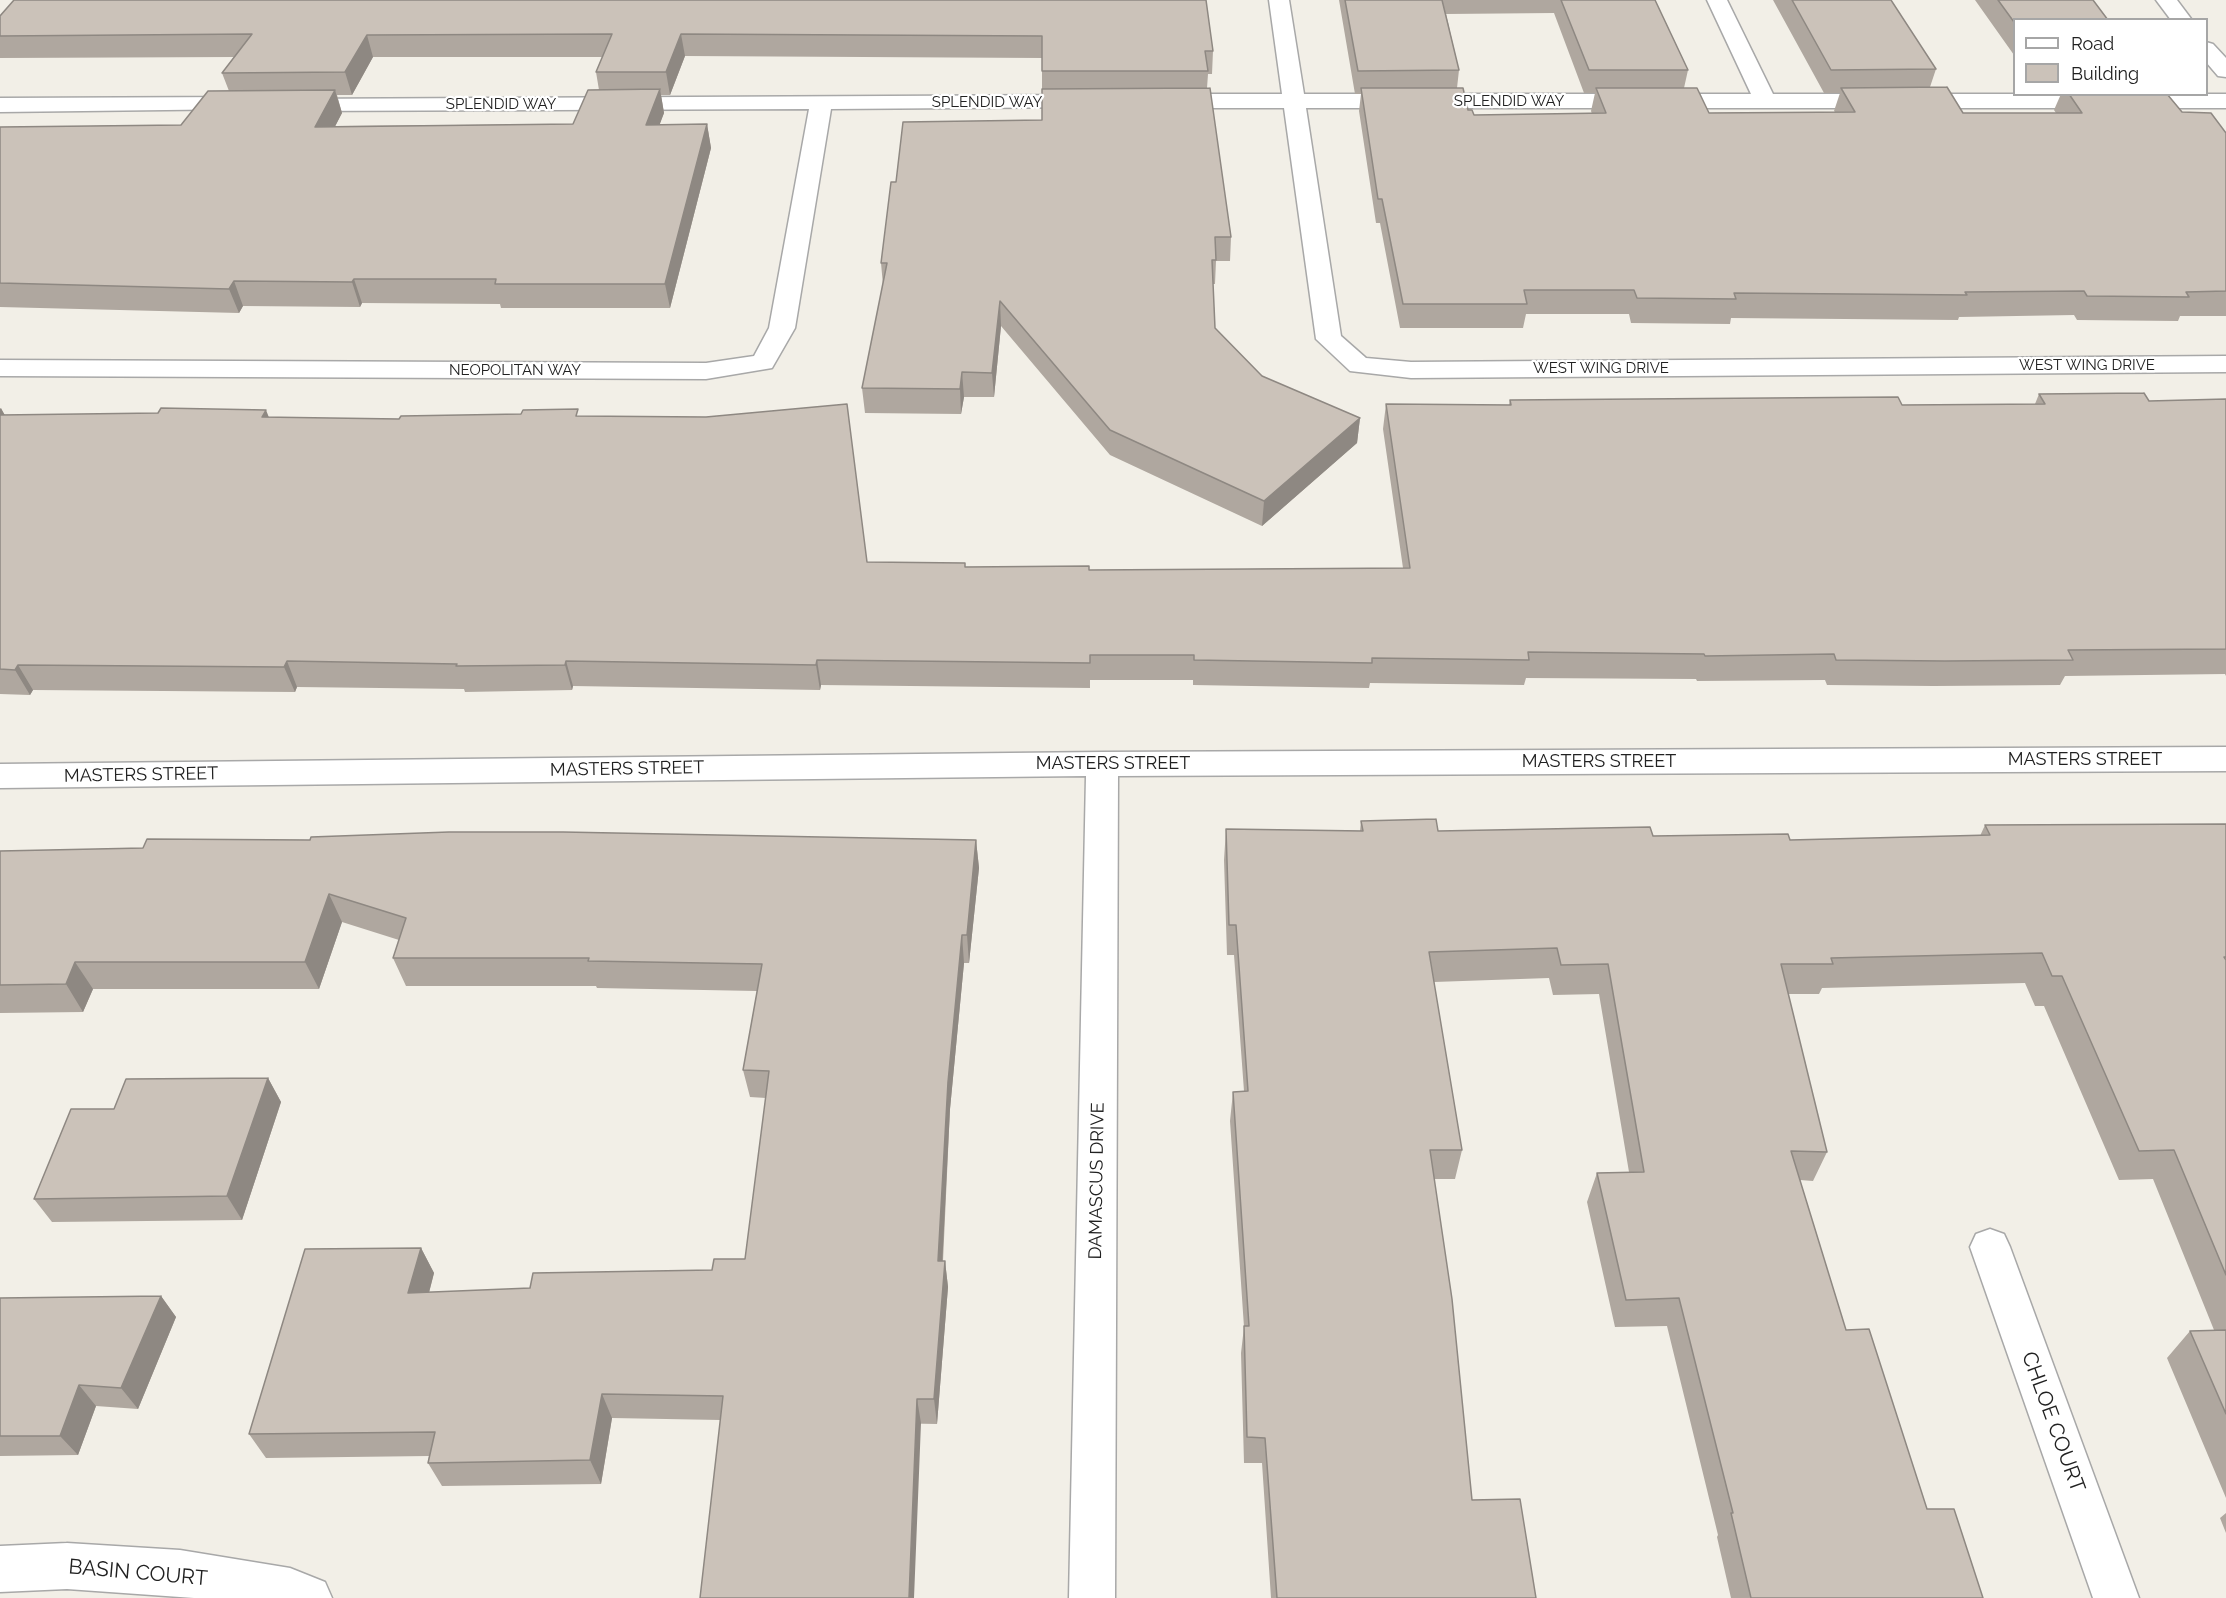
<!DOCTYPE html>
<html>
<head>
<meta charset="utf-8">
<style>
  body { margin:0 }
  #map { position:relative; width:2226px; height:1598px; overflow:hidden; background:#f2efe7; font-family:Raleway,sans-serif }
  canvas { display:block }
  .legend { position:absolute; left:2013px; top:18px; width:195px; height:78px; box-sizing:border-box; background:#fff; border:2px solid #a6a6a6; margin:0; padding:8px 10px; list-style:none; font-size:18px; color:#212121 }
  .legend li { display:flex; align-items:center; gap:12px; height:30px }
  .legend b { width:30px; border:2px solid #a6a6a6 }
</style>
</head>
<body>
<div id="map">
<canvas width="2226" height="1598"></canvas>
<ul class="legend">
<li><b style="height:8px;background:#fff"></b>Road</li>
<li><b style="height:16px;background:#cbc2b9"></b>Building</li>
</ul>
</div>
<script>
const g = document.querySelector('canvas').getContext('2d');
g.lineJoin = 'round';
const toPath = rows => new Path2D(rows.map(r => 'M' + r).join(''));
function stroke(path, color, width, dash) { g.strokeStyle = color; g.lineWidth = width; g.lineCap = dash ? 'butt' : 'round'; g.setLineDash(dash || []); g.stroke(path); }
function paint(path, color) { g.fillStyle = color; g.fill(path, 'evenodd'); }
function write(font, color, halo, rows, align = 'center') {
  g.font = font + ' Raleway,sans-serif'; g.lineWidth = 4.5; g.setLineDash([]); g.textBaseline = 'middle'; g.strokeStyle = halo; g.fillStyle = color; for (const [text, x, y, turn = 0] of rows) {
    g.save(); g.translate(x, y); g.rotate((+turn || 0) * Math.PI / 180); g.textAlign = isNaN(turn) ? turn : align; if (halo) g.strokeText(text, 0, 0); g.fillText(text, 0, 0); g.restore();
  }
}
const minor = toPath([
  [1269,0,1289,0,1304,94,1751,94,1707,0,1727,0,1773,94,2226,94,2226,108,1306,108,1341,336,1366,358,1411,362,2226,356,2226,372,1411,378,1350,371,1316,339,1284,108,1169,108,1161,106,1158,101,1161,96,1169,94,1282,94,1269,0],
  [2156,0,2177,0,2192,20,2171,20,2156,0],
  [2206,42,2213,44,2226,58,2226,77,2218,76,2206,62,2206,42],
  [1087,95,1095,97,1098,102,1095,107,831,109,795,328,772,368,706,379,0,376,0,360,706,363,754,356,769,328,809,109,296,111,288,109,285,104,288,99,1087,95],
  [241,97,249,99,252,104,249,109,0,112,0,98,241,97],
  [2226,747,2226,771,1118,776,1115,1598,1069,1598,1086,776,0,788,0,764,1102,752,2226,747],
  [1990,1229,2004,1234,2010,1247,2139,1598,2093,1598,1970,1247,1976,1234,1990,1229],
  [67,1543,180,1550,290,1568,325,1582,332,1598,194,1598,67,1589,0,1592,0,1546,67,1543]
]);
stroke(minor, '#a8a8a8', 3);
paint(minor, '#fff');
paint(toPath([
  [1206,0,1213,51,1212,74,1208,74,1207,88,1231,237,1230,261,1216,261,1215,284,1213,284,1215,328,1262,376,1360,418,1357,443,1262,526,1110,455,1001,326,994,397,964,397,961,414,865,413,862,388,883,285,881,263,896,182,1042,120,1042,58,685,56,670,95,661,95,664,113,659,125,707,124,711,148,670,308,501,308,500,304,362,303,360,307,243,306,239,313,0,307,0,127,181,125,229,91,222,73,234,57,0,58,0,16],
  [373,57,602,57,596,72,599,90,573,124,335,126,342,113,337,95,352,95],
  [1339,0,1655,0,1688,70,1684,88,1709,113,1835,112,1834,111,1840,93,1824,93,1773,0,1891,0,1936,69,1930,87,1963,113,2056,113,2054,110,2061,94,2167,94,2182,112,2226,133,2226,316,2180,316,2178,321,2077,320,2074,315,1959,317,1958,320,1731,318,1730,324,1631,323,1629,314,1526,314,1523,328,1400,328,1380,223,1376,223,1359,111,1361,94,1355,94],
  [1554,13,1584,93,1595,93,1591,111,1592,114,1474,115,1468,110,1457,88,1459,70,1446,14],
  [1975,0,2093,0,2014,20,2014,55],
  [2039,394,2149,401,2226,399,2226,676,2225,674,2065,676,2060,685,1934,686,1827,685,1825,680,1697,681,1696,679,1526,678,1524,685,1370,683,1369,688,1193,685,1193,680,1090,680,1090,688,821,685,820,690,573,686,572,690,465,692,464,689,297,687,295,692,33,690,30,695,0,694,0,408,5,415,399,419,580,416,867,562,965,567,1089,570,1403,568,1383,429,1386,404,1509,405,1510,400,1902,405,2035,404],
  [1361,821,1438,831,1790,840,1980,836,1985,825,2226,824,2226,1498,2167,1358,2190,1331,2214,1330,2153,1179,2119,1180,2044,1006,2035,1006,2025,983,1822,988,1819,994,1788,994,1827,1152,1813,1181,1800,1180,1846,1330,1927,1509,1983,1598,1731,1598,1717,1537,1718,1535,1667,1326,1615,1327,1587,1202,1597,1173,1629,1172,1599,994,1553,995,1549,978,1434,982,1462,1150,1455,1179,1434,1179,1472,1500,1536,1598,1271,1598,1262,1463,1244,1463,1241,1353,1244,1327,1230,1121,1233,1092,1244,1091,1234,955,1227,955,1224,860,1226,829,1360,831],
  [310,840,976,840,979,868,969,963,964,963,950,1109,943,1261,945,1261,948,1287,937,1424,612,1418,601,1484,442,1486,428,1463,429,1456,266,1458,249,1434,421,1248,434,1273,429,1293,530,1288,712,1270,745,1259,766,1098,750,1097,743,1070,757,991,597,988,596,986,406,986,393,958,399,940,342,922,319,989,93,989,83,1012,0,1013,0,851,143,848],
  [268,1078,281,1102,242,1220,52,1222,34,1199,114,1109],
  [161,1296,176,1317,138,1409,96,1406,78,1455,0,1456,0,1298],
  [2226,1513,2226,1533,2220,1518]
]), '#afa79f');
paint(toPath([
  [681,34,685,56,670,95,666,72],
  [367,35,373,57,352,95,345,72],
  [660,89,664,113,651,148,646,125],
  [335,90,342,113,323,150,315,127],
  [707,124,711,148,670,308,665,284],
  [354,279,362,303,360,307,352,282],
  [234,281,243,306,239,313,229,289],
  [1000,301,1001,326,994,397,992,373],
  [962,372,964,397,961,414,960,389],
  [1,408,14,433,0,424,0,409],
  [266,410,276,435,262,417],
  [1360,418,1357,443,1262,526,1264,501],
  [817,660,821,685,820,690,816,665],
  [287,661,297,687,295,692,284,667],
  [566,661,573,686,572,690,565,665],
  [18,665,33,690,30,695,15,670],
  [976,840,979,868,969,963,967,935],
  [329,894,342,922,319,989,305,962],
  [962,935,964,963,950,1109,941,1287,938,1261,948,1082],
  [75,962,93,989,83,1012,66,984],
  [268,1078,281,1102,242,1220,227,1196],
  [421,1248,434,1273,422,1319,408,1293],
  [945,1261,948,1287,937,1424,934,1399],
  [161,1296,176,1317,138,1409,121,1388],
  [79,1385,96,1406,78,1455,60,1436],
  [602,1394,612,1418,601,1484,590,1460],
  [917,1399,921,1423,914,1598,909,1598]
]), '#8e8882');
const building = toPath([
  [14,0,1206,0,1213,51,1205,51,1208,71,1042,71,1042,36,681,34,666,72,596,72,612,34,367,35,345,72,222,73,252,34,0,36,0,16,14,0],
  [1345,0,1442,0,1459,70,1358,71,1345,0],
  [1561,0,1655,0,1688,70,1589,70,1561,0],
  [1792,0,1891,0,1936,69,1831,70,1792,0],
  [1998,0,2093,0,2108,20,2014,20,2014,22,1998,0],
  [1947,87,1963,113,2082,113,2069,94,2167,94,2182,112,2211,113,2226,133,2226,291,2186,292,2189,297,2087,296,2084,291,1965,292,1967,295,1734,293,1736,299,1637,298,1634,290,1524,290,1527,304,1403,304,1382,199,1378,199,1361,88,1463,88,1468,110,1472,110,1474,115,1606,113,1596,88,1697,88,1709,113,1855,112,1841,88,1947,87],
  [1210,88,1231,237,1215,237,1216,260,1212,260,1215,328,1262,376,1360,418,1264,501,1110,430,1000,301,992,373,962,372,960,389,862,388,887,263,881,263,891,182,896,182,903,122,1042,120,1042,89,1210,88],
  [660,89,646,125,707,124,665,284,495,284,496,279,354,279,352,282,234,281,229,289,0,283,0,127,181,125,208,91,335,90,315,127,573,124,588,90,660,89],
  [2144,393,2149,401,2226,399,2226,649,2068,650,2073,660,1945,661,1836,660,1834,654,1705,656,1704,654,1528,652,1529,660,1372,658,1372,663,1194,660,1194,655,1090,655,1090,663,817,660,816,665,566,661,565,665,456,666,457,664,287,661,284,667,18,665,15,670,0,669,0,415,158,413,161,408,266,410,262,417,399,419,401,416,521,414,523,410,578,409,576,416,706,417,847,404,867,562,965,563,965,567,1089,566,1089,570,1410,568,1386,404,1511,405,1510,400,1898,397,1902,405,2045,404,2039,394,2144,393],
  [1436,819,1438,831,1650,827,1653,836,1788,834,1790,840,1990,835,1985,825,2226,824,2226,957,2224,957,2226,960,2226,1275,2174,1150,2139,1151,2062,976,2052,976,2042,953,1831,958,1833,964,1781,964,1827,1152,1791,1151,1846,1330,1869,1329,1927,1509,1954,1509,1983,1598,1751,1598,1731,1513,1733,1513,1679,1298,1626,1300,1597,1173,1644,1172,1608,964,1561,965,1557,948,1429,952,1462,1150,1430,1150,1452,1299,1472,1500,1520,1499,1536,1598,1277,1598,1265,1438,1247,1437,1244,1326,1249,1326,1233,1092,1248,1091,1236,925,1229,925,1226,829,1363,831,1361,821,1436,819],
  [449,832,563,832,976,840,967,935,962,935,948,1082,938,1261,945,1261,934,1399,917,1399,909,1598,700,1598,723,1396,602,1394,590,1460,428,1463,435,1432,249,1434,305,1249,421,1248,408,1293,530,1288,533,1273,712,1270,714,1259,745,1259,769,1071,743,1070,762,964,588,961,589,958,393,958,406,918,329,894,305,962,75,962,66,984,0,985,0,851,143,848,147,839,310,840,311,837,449,832],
  [268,1078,227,1196,34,1199,71,1109,114,1109,126,1079,268,1078],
  [161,1296,121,1388,79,1385,60,1436,0,1436,0,1298,161,1296],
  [2226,1330,2226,1414,2190,1331,2226,1330]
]);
paint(building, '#cbc2b9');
stroke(building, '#8e8882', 1.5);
write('15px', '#212121', '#fff', [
  ["SPLENDID WAY",1509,101],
  ["SPLENDID WAY",987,102],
  ["SPLENDID WAY",501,104],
  ["WEST WING DRIVE",2087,365],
  ["WEST WING DRIVE",1601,368],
  ["NEOPOLITAN WAY",515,370]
]);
write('18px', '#212121', '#fff', [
  ["MASTERS STREET",2085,760],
  ["MASTERS STREET",1599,762],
  ["MASTERS STREET",1113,764],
  ["MASTERS STREET",627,769,-1],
  ["MASTERS STREET",141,775,-1],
  ["DAMASCUS DRIVE",1097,1181,-89]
]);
write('21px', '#212121', '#fff', [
  ["CHLOE COURT",2053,1422,70],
  ["BASIN COURT",138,1573,5]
]);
</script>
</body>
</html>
